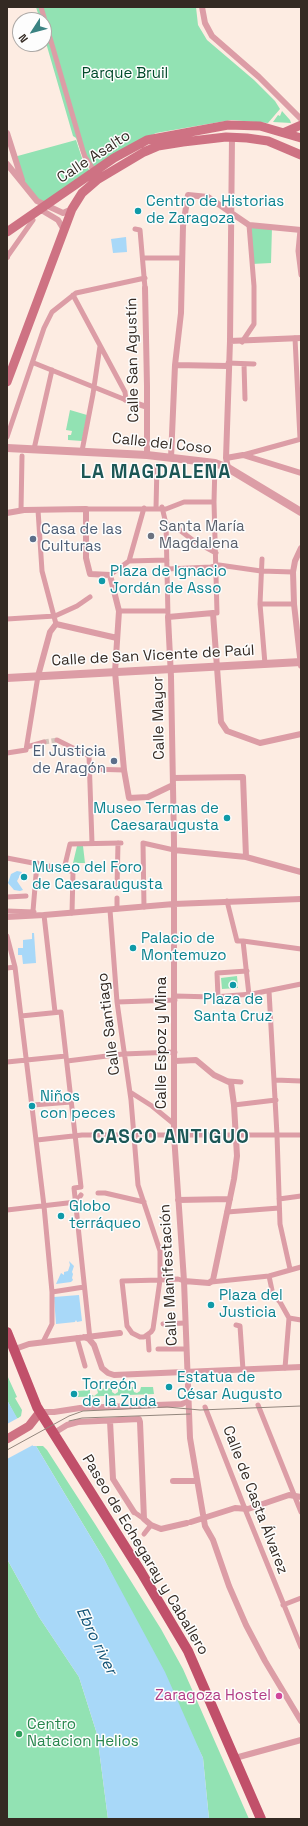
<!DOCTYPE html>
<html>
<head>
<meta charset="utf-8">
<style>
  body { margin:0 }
  #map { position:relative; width:308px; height:1826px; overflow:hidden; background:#fdece2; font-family:"Space Grotesk",sans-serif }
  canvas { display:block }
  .frame { position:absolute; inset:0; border:8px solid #342a23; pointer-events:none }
  .north { position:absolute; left:12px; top:12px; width:40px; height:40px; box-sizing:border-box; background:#fdfdfd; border:1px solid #ada9a6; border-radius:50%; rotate:234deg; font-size:11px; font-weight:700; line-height:16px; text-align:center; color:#342a23 }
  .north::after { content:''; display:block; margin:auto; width:14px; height:18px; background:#3b8382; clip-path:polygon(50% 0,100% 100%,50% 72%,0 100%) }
</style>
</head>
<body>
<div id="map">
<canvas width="308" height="1826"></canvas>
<div class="frame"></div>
<div class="north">N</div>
</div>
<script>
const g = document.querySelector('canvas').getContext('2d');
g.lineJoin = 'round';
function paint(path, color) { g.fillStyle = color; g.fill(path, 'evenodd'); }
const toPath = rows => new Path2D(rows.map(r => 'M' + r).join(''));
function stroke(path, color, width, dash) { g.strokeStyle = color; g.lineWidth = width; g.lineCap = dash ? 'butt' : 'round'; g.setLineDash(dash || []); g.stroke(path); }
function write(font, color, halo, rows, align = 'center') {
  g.font = font + ' "Space Grotesk",sans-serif'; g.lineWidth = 3; g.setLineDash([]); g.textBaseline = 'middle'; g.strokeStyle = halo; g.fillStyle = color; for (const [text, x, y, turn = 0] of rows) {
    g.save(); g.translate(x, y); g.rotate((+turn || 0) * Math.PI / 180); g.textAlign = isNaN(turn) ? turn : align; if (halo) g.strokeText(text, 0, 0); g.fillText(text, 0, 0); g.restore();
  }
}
paint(toPath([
  [36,7,196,7,198,25,207,40,254,80,275,101,280,109,268,123,231,120,156,133,144,139,91,171,84,160,76,138,73,136,44,36,44,20,40,20],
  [282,111,290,120,291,123,273,122,278,115,280,116],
  [76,140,83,161,92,174,46,205,37,201,23,183,14,157],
  [249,225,272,227,271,263,252,264],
  [70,410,87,415,82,441,68,440,68,435,71,435,72,431,66,430],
  [77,846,83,846,85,863,73,863],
  [237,976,238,988,222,989,221,978],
  [7,1375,17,1397,15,1398,22,1410,21,1416,17,1419,7,1400],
  [133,1387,134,1392,137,1393,140,1391,141,1387,153,1387,154,1394,78,1397,78,1391,90,1390,90,1394,94,1396,98,1393,97,1389,112,1388,112,1392,115,1394,118,1392,118,1388],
  [36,1446,43,1446,47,1450,95,1524,161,1629,183,1669,249,1819,209,1819,203,1758,104,1559],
  [7,1559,39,1617,79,1677,97,1734,108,1819,7,1819]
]), '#92e2b3');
paint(toPath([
  [126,237,127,252,113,253,111,239],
  [17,871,22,872,17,881,23,890,20,891,14,890,8,883,11,874],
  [32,933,34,933,36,963,23,964,22,955,18,955,18,948,23,948,23,940,32,939],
  [69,1261,74,1266,72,1272,73,1274,72,1278,73,1280,71,1282,56,1284,61,1273,64,1275,64,1272,68,1271,70,1265],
  [79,1295,82,1321,77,1322,76,1320,75,1322,56,1324,54,1297],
  [7,1400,33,1446,36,1446,104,1559,165,1672,203,1758,209,1819,108,1819,97,1734,79,1677,39,1617,7,1559]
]), '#a8d8f8');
paint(toPath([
  [18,1418,33,1445,7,1459,7,1424]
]), '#fdece2');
stroke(toPath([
  [44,742,57,740]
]), '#d5c5bc', 5, [5, 2.5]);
stroke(toPath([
  [41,7,83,151,85,157,95,172],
  [135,229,140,230,145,288],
  [300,230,298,251,301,275],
  [7,257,33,220],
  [144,258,182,258],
  [295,338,300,439],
  [242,342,254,324,254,286,249,225],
  [34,363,126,400,125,392,73,295],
  [228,363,254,364],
  [244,364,245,399],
  [7,437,44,328,52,312,76,293,145,278],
  [34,449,52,370],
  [82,451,93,394,100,346],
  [243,455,301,439],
  [162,507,166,524,168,617],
  [156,508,157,465],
  [86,509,166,509,184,502,214,502],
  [21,510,22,456],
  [38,510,42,571,56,624],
  [166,524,173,525,194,541,216,553],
  [262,559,260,604,265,664],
  [129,561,167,560],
  [167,569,211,567,219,565,261,571,293,572],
  [110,575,129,561,144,508],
  [260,604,294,604],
  [119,611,168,611],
  [213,613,217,613,214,502,215,463],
  [7,619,55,616,77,606,90,597],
  [57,740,89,756,92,843],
  [27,747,44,742],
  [7,753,26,750,38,676],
  [89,769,124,770],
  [7,858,64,869,73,872,72,913],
  [64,869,70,844,121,843],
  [117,888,118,843],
  [7,897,26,896],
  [227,901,237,941,243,941],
  [144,907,143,843,174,850],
  [117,909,117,898],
  [110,910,117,1002,131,1100,138,1185,160,1251,160,1280,153,1329,151,1332,144,1337,140,1337,132,1333,127,1326,122,1281,160,1280,178,1279,184,1281],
  [7,911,34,912],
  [33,911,37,863],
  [44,915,55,1012],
  [7,936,15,967,44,1206,52,1292,52,1324,43,1342],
  [7,968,15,967],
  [269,991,277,1135,280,1224,290,1269],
  [249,995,243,941,301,949],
  [175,996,214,997,252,994,301,984],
  [218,997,217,973,247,971],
  [117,1002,175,1000],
  [21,1016,61,1012,81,1187,74,1188,90,1339],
  [67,1061,123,1054,175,1052],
  [7,1062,66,1056],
  [275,1080,301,1081],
  [229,1081,241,1082],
  [130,1092,152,1106,174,1124],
  [33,1105,71,1102],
  [234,1105,276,1100],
  [37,1140,82,1135,301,1135],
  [98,1193,105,1193,144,1202],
  [279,1199,301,1196],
  [7,1210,76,1202,81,1195],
  [227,1212,279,1208],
  [269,1276,273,1295,280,1302,289,1318,285,1368],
  [211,1282,269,1276,301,1267],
  [52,1292,84,1287],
  [289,1318,301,1320],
  [163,1324,185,1323],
  [236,1325,240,1326,243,1370],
  [148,1335,149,1350],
  [77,1338,85,1366],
  [158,1349,186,1349],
  [258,1405,301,1512],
  [205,1407,245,1509,301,1647],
  [134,1512,144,1519],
  [144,1534,151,1525],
  [283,1605,301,1598]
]), '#dc9da6', 5);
stroke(toPath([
  [202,7,205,23,212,36,259,77,301,119],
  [7,133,22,180],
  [7,164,37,201,63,213,72,209],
  [38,211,43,211,58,220,64,230],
  [7,253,7,257],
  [145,288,147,386,147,455],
  [230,341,301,338],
  [175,365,228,366],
  [126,400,147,407],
  [171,458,175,365,181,313,183,226,188,195,208,197,249,225,301,230],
  [226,458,243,455,301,473],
  [228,468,226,458,230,341,232,137],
  [7,513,24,510,86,509,86,558,90,574,110,575,119,611,115,672,124,770,129,798,148,797,173,785],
  [301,548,295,561,293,572,294,604,301,666],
  [38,676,50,632,56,624,117,638],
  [301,734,260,743,227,731,221,722,213,613,168,617,171,677,174,842,174,1135,184,1281,190,1438,205,1526,213,1540,229,1586,246,1625,265,1661,301,1721],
  [173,778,243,777,246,857],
  [174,850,246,857,301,872],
  [7,917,44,915,174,904,301,899],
  [175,1061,196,1060,214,1075,231,1083,234,1105,237,1156,234,1179,213,1280,209,1283,184,1281],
  [178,1200,230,1199],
  [84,1337,89,1339,94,1345,102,1368,108,1373,114,1375,301,1367],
  [15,1349,29,1344,120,1333],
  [40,1412,54,1412,80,1408,182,1404,188,1400],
  [110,1421,113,1479,134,1512],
  [54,1433,67,1425,78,1422,139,1419,140,1422,144,1519,151,1525,161,1529,187,1523],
  [173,1481,196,1481],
  [191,1522,235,1508,248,1509,289,1495,301,1497],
  [235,1758,301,1740]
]), '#dc9da6', 6);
stroke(toPath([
  [7,448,147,455,215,463,228,468,301,512],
  [7,678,301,662]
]), '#dc9da6', 8);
stroke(toPath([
  [285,132,301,125],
  [7,232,114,158,147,140,228,125,260,126,301,138],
  [7,382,72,209,82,193,97,180,144,152,158,146,183,142,226,137,247,138,268,141,301,155],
  [7,1439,29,1426,40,1412]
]), '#ce7283', 9);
stroke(toPath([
  [7,1332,37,1407,141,1572,188,1651,261,1819]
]), '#c1506a', 10);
stroke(toPath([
  [69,1421,82,1418,190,1414],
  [7,1450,69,1416,83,1411,167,1407,200,1410,301,1406]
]), '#93867d', 1);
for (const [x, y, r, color] of [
  [138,211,4,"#0f9aa8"],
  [151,536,4,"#6b7280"],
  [33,539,4,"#5c6f8a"],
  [102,581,4,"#0f9aa8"],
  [114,761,4,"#5c6f8a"],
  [227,818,4,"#0f9aa8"],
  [24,877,4,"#0f9aa8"],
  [133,948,4,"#0f9aa8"],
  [233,985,4,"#0f9aa8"],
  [32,1106,4,"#0f9aa8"],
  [61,1216,4,"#0f9aa8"],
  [211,1305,4,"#0f9aa8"],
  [169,1387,4,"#0f9aa8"],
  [74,1394,4,"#0f9aa8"],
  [279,1696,4,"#d1479c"],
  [19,1734,4,"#2e9e5b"]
]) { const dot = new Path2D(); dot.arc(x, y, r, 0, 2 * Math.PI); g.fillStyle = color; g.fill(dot); stroke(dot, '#fdfdfd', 1.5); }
write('15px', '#014a2a', '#fdfdfd', [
  ["Parque Bruil",125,74]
]);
write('15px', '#342a23', '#fdfdfd', [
  ["Calle Asalto",94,157,-33],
  ["Calle San Agustín",133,360,-91],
  ["Calle del Coso",162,444,6],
  ["Calle de San Vicente de Paúl",153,656,-3],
  ["Calle Mayor",159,718,-91],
  ["Calle Santiago",109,1024,-97],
  ["Calle Espoz y Mina",162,1043,-90],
  ["Calle Manifestación",169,1275,-93],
  ["Calle de Casta Álvarez",255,1500,69],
  ["Paseo de Echegaray y Caballero",145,1555,59]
]);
write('15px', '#0d838f', '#fdfdfd', [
  ["Centro de Historias",146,202],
  ["de Zaragoza",146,219],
  ["Plaza de Ignacio",110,572],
  ["Jordán de Asso",110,589],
  ["Museo Termas de",219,809,"right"],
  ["Caesaraugusta",219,826,"right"],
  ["Museo del Foro",32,868],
  ["de Caesaraugusta",32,885],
  ["Palacio de",141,939],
  ["Montemuzo",141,956],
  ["Plaza de",233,1000,"center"],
  ["Santa Cruz",233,1017,"center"],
  ["Niños",40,1097],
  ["con peces",40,1114],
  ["Globo",69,1207],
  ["terráqueo",69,1224],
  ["Plaza del",219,1296],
  ["Justicia",219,1313],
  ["Estatua de",177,1378],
  ["César Augusto",177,1395],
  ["Torreón",82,1385],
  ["de la Zuda",82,1402]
], 'left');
write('15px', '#5b616d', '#fdfdfd', [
  ["Santa María",159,527],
  ["Magdalena",159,544]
], 'left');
write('15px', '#4e5e75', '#fdfdfd', [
  ["Casa de las",41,530],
  ["Culturas",41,547],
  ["El Justicia",106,752,"right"],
  ["de Aragón",106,769,"right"]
], 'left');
write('15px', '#b23c85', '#fdfdfd', [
  ["Zaragoza Hostel",271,1696]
], 'right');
write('15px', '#27864d', '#fdfdfd', [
  ["Centro",27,1725],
  ["Natacion Helios",27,1742]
], 'left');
write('italic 16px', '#125376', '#fdfdfd', [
  ["Ebro river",96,1641,64]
]);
g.letterSpacing = '1px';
write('bold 19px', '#1c5756', '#fdfdfd', [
  ["LA MAGDALENA",156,473],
  ["CASCO ANTIGUO",171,1138]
]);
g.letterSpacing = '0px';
</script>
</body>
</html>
